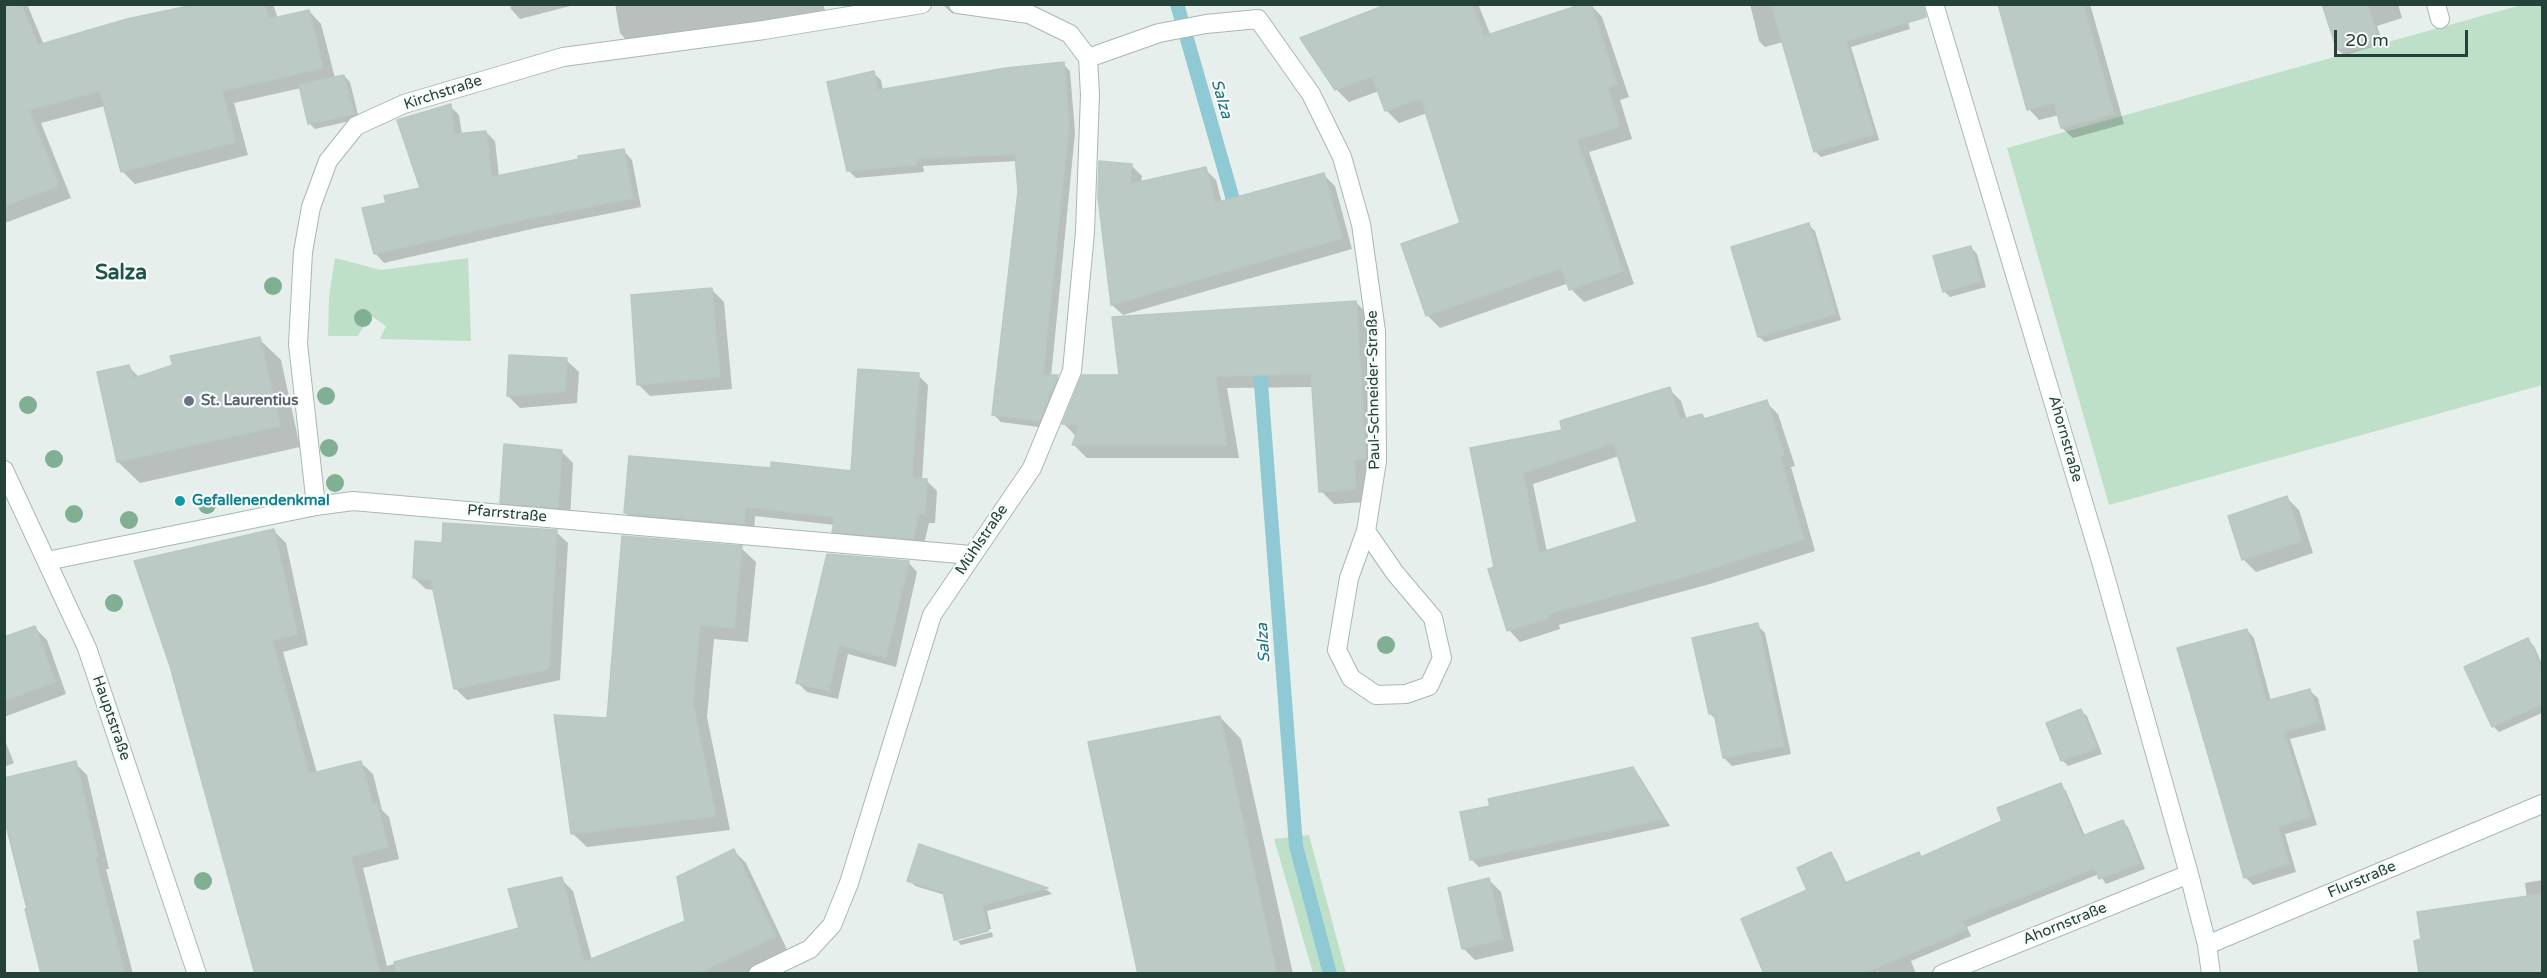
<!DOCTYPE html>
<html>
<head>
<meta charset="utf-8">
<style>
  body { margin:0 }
  #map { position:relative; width:2547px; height:978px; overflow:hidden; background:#e6efeb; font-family:"Varela Round",sans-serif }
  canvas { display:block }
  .frame { position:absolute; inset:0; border:6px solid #24423a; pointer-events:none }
  .scale { position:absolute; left:2334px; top:30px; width:134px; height:27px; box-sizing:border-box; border:3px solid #24423a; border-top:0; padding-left:8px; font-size:18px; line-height:21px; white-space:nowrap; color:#24423a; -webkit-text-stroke:4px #f7fbf9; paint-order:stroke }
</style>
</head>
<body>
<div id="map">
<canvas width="2547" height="978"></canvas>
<div class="frame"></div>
<div class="scale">20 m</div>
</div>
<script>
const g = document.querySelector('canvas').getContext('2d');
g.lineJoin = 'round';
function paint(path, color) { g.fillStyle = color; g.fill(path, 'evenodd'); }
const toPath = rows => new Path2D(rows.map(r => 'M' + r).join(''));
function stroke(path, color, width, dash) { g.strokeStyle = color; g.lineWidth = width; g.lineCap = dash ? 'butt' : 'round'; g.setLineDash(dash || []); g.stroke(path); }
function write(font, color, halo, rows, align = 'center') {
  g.font = font + ' "Varela Round",sans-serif'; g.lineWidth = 4.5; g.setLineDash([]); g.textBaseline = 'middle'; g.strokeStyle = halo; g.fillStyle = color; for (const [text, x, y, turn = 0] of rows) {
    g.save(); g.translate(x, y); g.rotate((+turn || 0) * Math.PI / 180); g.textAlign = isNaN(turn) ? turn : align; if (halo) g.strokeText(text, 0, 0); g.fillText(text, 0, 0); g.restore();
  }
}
paint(toPath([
  [2521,5,2542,5,2542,385,2109,505,2007,148],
  [335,258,381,270,468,258,471,341,380,339,386,326,370,315,358,336,328,336,329,297],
  [1309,835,1346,973,1313,973,1274,839]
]), '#bfe0c8');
paint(toPath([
  [4,4,27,4,44,45,205,4,273,4,278,19,309,11,321,24,335,78,344,76,350,82,359,119,315,129,309,123,301,88,234,103,248,155,135,184,122,171,105,106,41,123,71,198,5,223],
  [510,4,578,4,520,19,511,9],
  [615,4,823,4,825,10,778,22,629,43,620,33],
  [954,4,953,14,943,5],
  [1392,4,1478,4,1491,36,1590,4,1602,17,1629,97,1620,100,1632,139,1589,152,1634,284,1584,302,1571,289,1569,283,1440,328,1427,315,1462,224,1427,113,1399,123,1386,110,1379,91,1349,102,1336,89],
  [1750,4,1902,4,1910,29,1851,47,1879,140,1821,157,1815,151,1783,42,1765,47,1759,41],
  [2002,4,2090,4,2124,124,2073,138,2062,128,2059,115,2039,120,2029,109],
  [2324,4,2398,4,2402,18,2377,26,2383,44,2344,55,2338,50],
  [1063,64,1070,71,1075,133,1051,377,1058,377,1065,384,1046,428,1001,422,994,415,1019,191,1017,161,923,166,924,172,856,178,849,171,873,73,881,80,883,91],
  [450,106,459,115,462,135,486,132,495,141,499,177,623,150,632,160,641,207,536,228,384,263,375,253,422,189],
  [1131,165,1142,176,1141,183,1205,169,1216,180,1222,203,1324,175,1335,186,1352,249,1123,315,1112,305,1099,197],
  [1809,225,1815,231,1841,320,1765,342,1759,337],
  [1971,248,1977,254,1986,287,1950,297,1944,291],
  [712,290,724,302,732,389,650,396,638,384,633,327],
  [1356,302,1369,316,1368,502,1334,504,1321,491,1313,387,1227,388,1239,458,1087,458,1074,445,1077,437,1064,424,1121,377],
  [259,339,281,360,300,447,140,483,118,462,129,367,140,378],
  [566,360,579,372,577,403,520,408,508,396],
  [918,375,928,385,922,480,927,481,937,491,935,523,929,523,923,548,844,541,834,531,835,525,755,516,754,533,636,523,626,513,772,470,853,472],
  [1669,389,1681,401,1687,420,1702,415,1707,420,1766,402,1778,414,1795,466,1791,467,1815,551,1710,584,1559,625,1560,629,1520,642,1509,630,1472,449,1564,431],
  [1619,456,1639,523,1547,552,1533,484],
  [561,451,573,463,570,519,514,514,502,502],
  [2287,498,2299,510,2313,553,2256,572,2244,560,2230,517],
  [274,531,286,543,308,645,283,652,317,773,360,762,373,774,382,810,389,817,399,859,363,868,387,966,520,929,561,879,573,891,592,960,686,922,734,851,746,863,790,956,770,974,257,974],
  [556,532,568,543,560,680,467,700,455,688,434,590,426,589,414,578,443,545],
  [741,548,756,562,748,642,714,639,707,717,730,830,587,847,572,833,609,720],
  [908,562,917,572,896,667,848,654,838,699,807,692,798,683],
  [1757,625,1765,633,1791,754,1732,766,1724,758,1717,720,1710,714],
  [35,628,47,640,66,694,4,717,4,639],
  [2247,630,2254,638,2271,701,2310,691,2318,698,2326,730,2290,739,2317,825,2285,834,2296,872,2253,885,2246,878,2179,649],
  [2528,640,2534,646,2542,664,2542,713,2499,732,2493,726],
  [2081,711,2087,716,2102,754,2068,766,2062,760],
  [1220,717,1241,739,1293,974,1140,974],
  [4,738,14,763,4,767],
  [75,763,87,775,109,869,106,869,133,974,44,974],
  [1632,769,1640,777,1670,826,1479,867,1472,860,1491,807],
  [2060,785,2066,791,2085,836,2122,821,2128,827,2145,869,2106,884,2099,874,1967,927,1971,936,1911,961,1916,974,1879,974,1878,971,1872,974,1766,974,1830,854,1836,860,1847,884,1918,854,1922,858,2004,822],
  [920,846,1047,890,1052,894,987,911,991,929,958,937,958,941,992,932,993,937,961,945,956,939,945,895,915,886,909,880],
  [1489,880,1501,892,1514,951,1475,960,1463,948],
  [2542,880,2542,974,2420,974,2527,898,2525,883]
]), '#0003');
stroke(toPath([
  [1177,4,1234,203],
  [1259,357,1296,846,1330,974]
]), '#8ec9d4', 14);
const building = toPath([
  [4,4,21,4,38,45,127,19,198,4,265,4,269,19,309,10,323,68,222,91,236,142,121,172,100,91,29,110,59,186,4,206,4,4],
  [1388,4,1472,4,1484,36,1583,4,1591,4,1617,84,1608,88,1620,126,1577,140,1623,271,1569,290,1562,268,1426,316,1401,244,1460,223,1421,98,1385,111,1372,76,1335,90,1300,38,1388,4],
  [1771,4,1923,4,1926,17,1846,41,1874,134,1814,152,1771,4],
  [1998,4,2083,4,2114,114,2061,128,2054,103,2027,110,1998,4],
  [2322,4,2368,4,2378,39,2337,50,2322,4],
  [1064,62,1069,125,1043,375,1058,375,1039,421,992,415,1018,191,1015,154,916,159,917,165,847,171,827,82,874,71,878,90,1006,68,1064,62],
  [344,75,354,114,308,124,299,85,344,75],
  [451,104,454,134,486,131,492,177,579,159,578,156,624,149,633,198,527,219,374,254,362,208,386,203,384,196,420,188,397,120,451,104],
  [1099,161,1132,164,1130,184,1206,167,1215,203,1324,173,1342,238,1111,305,1098,197,1099,161],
  [1809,223,1836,314,1758,337,1731,247,1809,223],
  [1971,246,1981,281,1943,292,1933,256,1971,246],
  [712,288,720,377,637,385,631,295,712,288],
  [1356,301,1366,459,1354,460,1356,489,1319,492,1311,374,1215,376,1227,445,1072,445,1079,426,1062,424,1082,375,1119,375,1112,317,1356,301],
  [260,337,280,426,117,462,97,372,129,365,134,378,173,365,170,356,260,337],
  [509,355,567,358,565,391,507,396,509,355],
  [858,369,919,373,912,478,927,479,925,514,919,513,913,539,832,532,835,517,746,507,744,524,624,513,629,456,771,468,771,462,851,471,858,369],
  [1670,387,1680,420,1702,414,1704,419,1767,400,1784,455,1780,456,1804,539,1698,573,1548,614,1549,618,1507,631,1488,569,1494,567,1470,448,1562,430,1560,421,1670,387],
  [1614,443,1637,522,1539,553,1523,473,1614,443],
  [504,444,562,450,558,508,500,503,504,444],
  [2287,496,2302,541,2242,560,2228,516,2287,496],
  [443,523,557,530,549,669,454,689,431,580,413,578,415,541,442,543,443,523],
  [274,529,297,634,272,640,309,774,361,761,373,804,377,803,388,847,351,856,380,974,255,974,170,666,134,561,274,529],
  [622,536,742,546,734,628,700,625,693,702,716,816,571,834,554,715,607,718,622,536],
  [827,554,909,561,886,658,839,645,829,691,796,683,827,554],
  [1758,623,1784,746,1723,758,1714,713,1709,714,1692,638,1758,623],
  [35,626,55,682,4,701,4,637,35,626],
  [2247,629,2266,701,2310,689,2319,722,2284,732,2310,817,2278,827,2289,864,2244,878,2177,648,2247,629],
  [2528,638,2542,669,2542,704,2492,727,2464,667,2528,638],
  [2081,709,2097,748,2061,761,2046,723,2081,709],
  [1220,716,1277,974,1138,974,1088,742,1220,716],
  [76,761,98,857,95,857,125,974,41,974,25,909,27,909,4,817,4,778,76,761],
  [1633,767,1663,819,1470,860,1460,812,1490,806,1488,799,1633,767],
  [2061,783,2082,836,2123,820,2140,863,2099,879,2095,868,1962,921,1966,930,1862,974,1764,974,1741,919,1807,890,1797,868,1831,852,1845,883,1919,852,1921,857,2002,821,1997,808,2061,783],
  [919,844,1048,888,982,905,988,931,954,940,943,892,907,881,919,844],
  [734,849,776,936,697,974,396,974,394,962,519,928,508,889,562,877,584,962,685,921,677,877,734,849],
  [1489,878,1503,939,1462,949,1448,888,1489,878],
  [2542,894,2542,974,2419,974,2414,941,2421,939,2417,912,2542,894]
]);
paint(building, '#bbcac4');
stroke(building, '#b8c9c2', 1.5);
const minor = toPath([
  [958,4,1029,14,1070,34,1088,58],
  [1934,4,2100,558,2189,874,2207,945,2211,974],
  [2436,4,2440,19],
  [1088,58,1159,33,1206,24,1258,19,1311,94,1342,157,1361,224,1376,331,1377,461,1366,531,1349,578,1337,650,1351,678,1376,695,1406,694,1429,686,1442,658,1433,618,1395,573,1366,531],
  [4,470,87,648,197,974],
  [316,506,298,344,303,252,311,207,328,161,356,126,404,104,563,57,764,30,922,4],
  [47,561,316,506,353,501,971,555],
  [2207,945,2542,804],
  [758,974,810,949,832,925,849,883,932,615,1032,468,1072,371,1085,232,1090,95,1088,58],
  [1942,974,2189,874]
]);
stroke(minor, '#a8b8b2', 20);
stroke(minor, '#fff', 18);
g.fillStyle = '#80af93';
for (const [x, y] of [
  [273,286],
  [363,318],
  [326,396],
  [28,405],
  [329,448],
  [54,459],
  [335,483],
  [207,505],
  [74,514],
  [129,520],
  [114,603],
  [1386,645],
  [203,881]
]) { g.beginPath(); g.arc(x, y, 9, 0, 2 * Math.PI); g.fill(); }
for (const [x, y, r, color] of [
  [189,401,6,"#6b7280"],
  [180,501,6,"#0f9aa8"]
]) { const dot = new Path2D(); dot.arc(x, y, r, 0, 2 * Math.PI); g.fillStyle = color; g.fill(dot); stroke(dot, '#f7fbf9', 2); }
write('15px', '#24423a', '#f7fbf9', [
  ["Kirchstraße",443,93,-18],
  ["Paul-Schneider-Straße",1374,390,-91],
  ["Ahornstraße",2065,439,74],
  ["Pfarrstraße",507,514,5],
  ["Mühlstraße",982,540,-56],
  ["Hauptstraße",111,718,71],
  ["Flurstraße",2362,880,-23],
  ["Ahornstraße",2065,924,-22]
]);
write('bold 15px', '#5b616d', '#f7fbf9', [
  ["St. Laurentius",201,401]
], 'left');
write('bold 15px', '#0d838f', '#f7fbf9', [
  ["Gefallenendenkmal",192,501]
], 'left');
write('italic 16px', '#1c6f80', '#f7fbf9', [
  ["Salza",1221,99,74],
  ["Salza",1264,643,-94]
]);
write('bold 21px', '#1f5548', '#f7fbf9', [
  ["Salza",121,273]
]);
</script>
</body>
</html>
